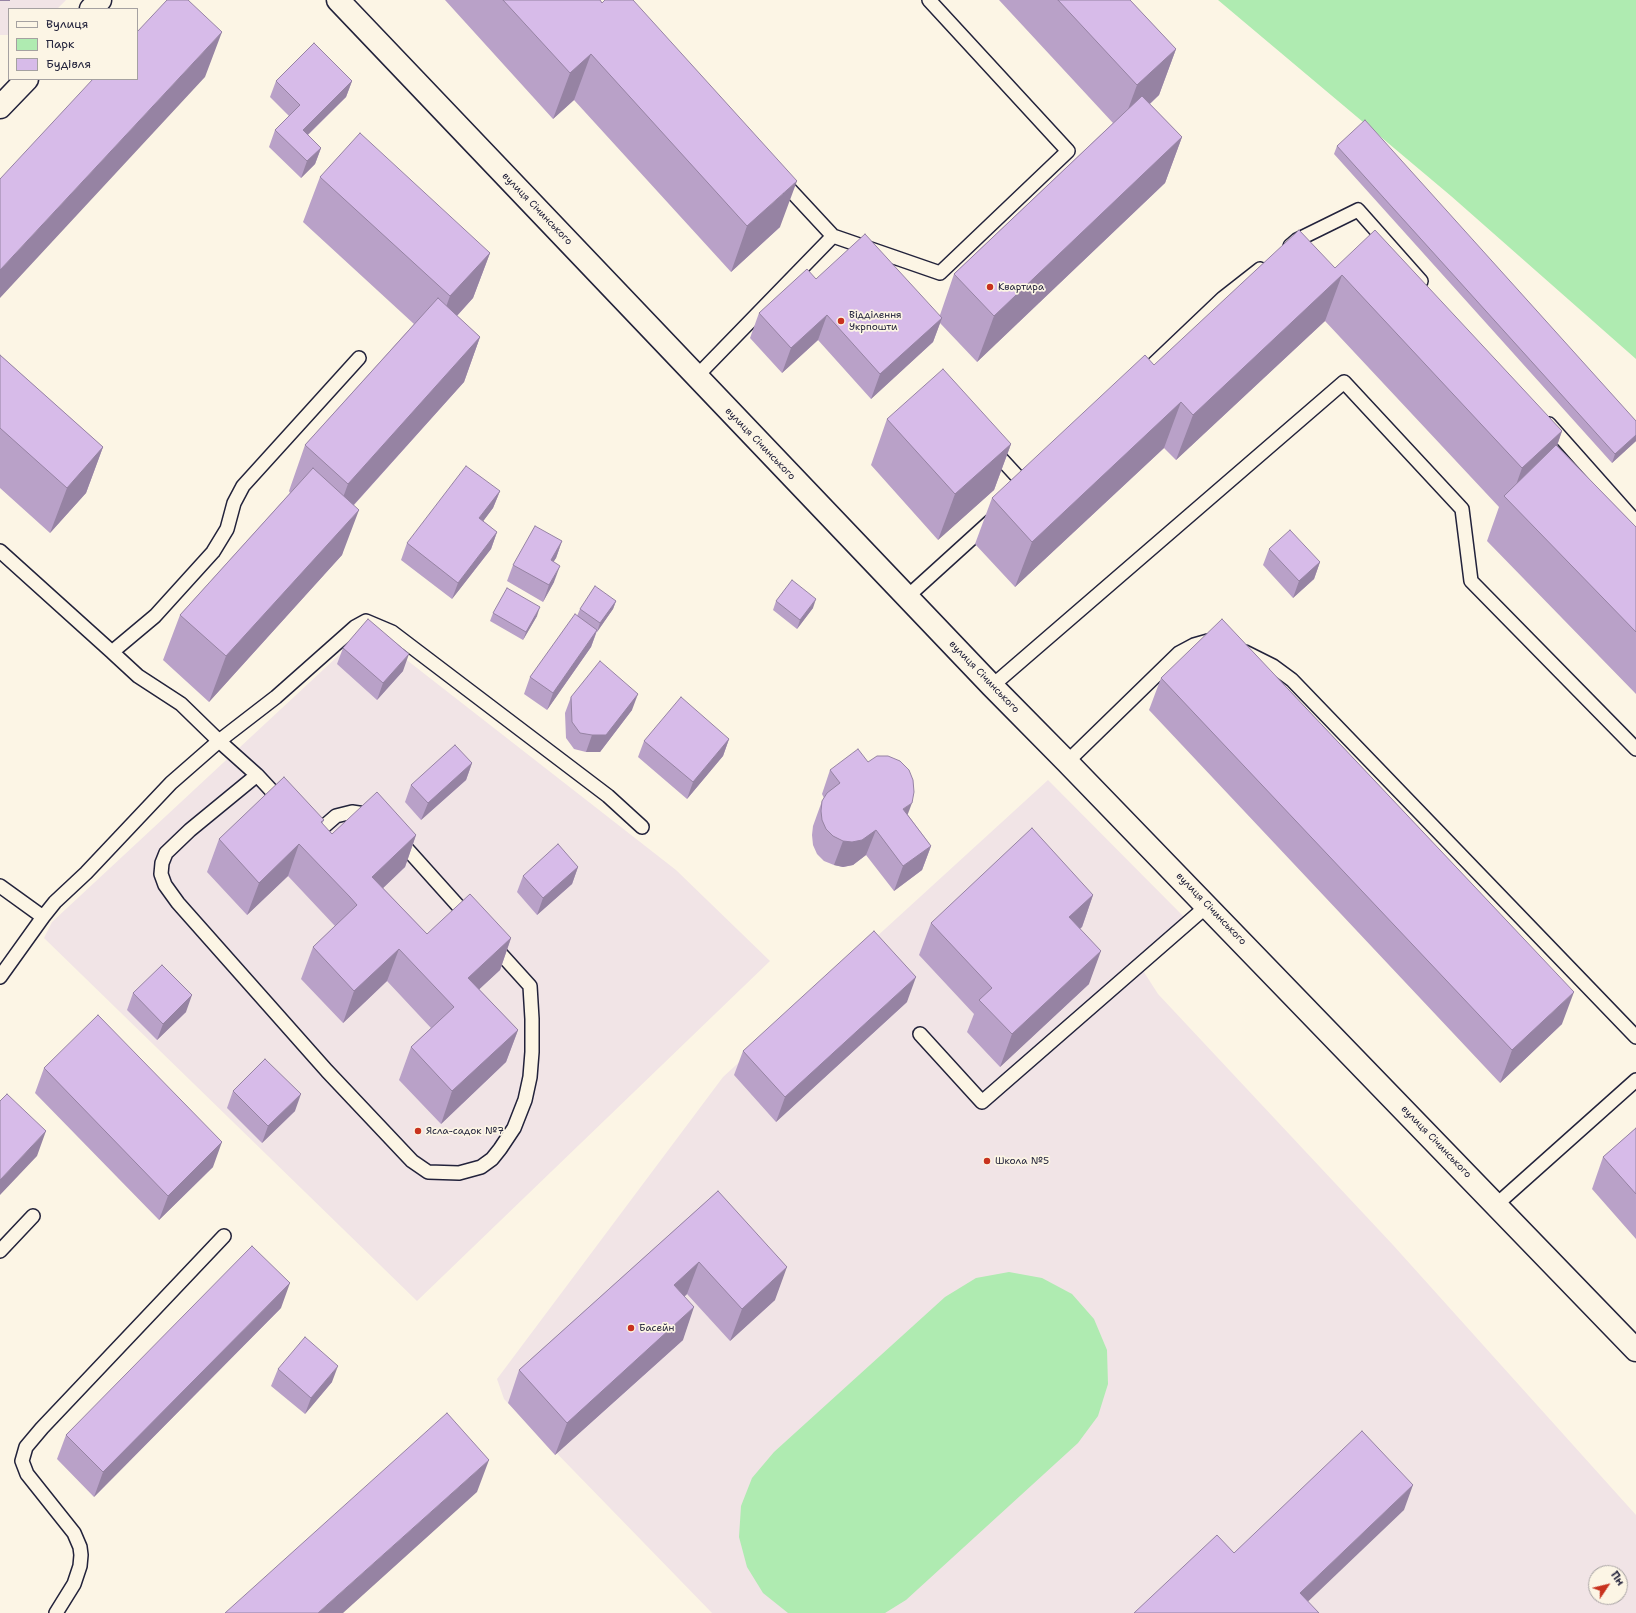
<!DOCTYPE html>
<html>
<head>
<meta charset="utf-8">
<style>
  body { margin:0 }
  #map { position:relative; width:1636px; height:1613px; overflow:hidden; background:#fcf5e5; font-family:"Shantell Sans",sans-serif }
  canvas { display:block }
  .legend { position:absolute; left:8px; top:8px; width:130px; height:72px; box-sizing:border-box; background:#fcf5e5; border:1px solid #a5a1a1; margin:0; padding:5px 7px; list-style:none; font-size:12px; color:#22223b }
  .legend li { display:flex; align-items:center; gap:8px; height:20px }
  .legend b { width:20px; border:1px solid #a5a1a1 }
  .north { position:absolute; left:1588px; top:1565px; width:40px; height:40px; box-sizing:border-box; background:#fcf5e5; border:1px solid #a5a1a1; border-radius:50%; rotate:55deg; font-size:11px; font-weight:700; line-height:16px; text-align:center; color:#22223b }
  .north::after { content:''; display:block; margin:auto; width:14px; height:18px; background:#c8321e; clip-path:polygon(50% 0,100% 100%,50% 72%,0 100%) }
</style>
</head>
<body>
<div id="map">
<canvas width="1636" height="1613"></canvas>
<ul class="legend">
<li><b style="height:5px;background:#fcf5e5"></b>Вулиця</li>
<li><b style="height:11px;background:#afebb1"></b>Парк</li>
<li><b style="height:11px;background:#d7bbe9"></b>Будівля</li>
</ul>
<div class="north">Пн</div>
</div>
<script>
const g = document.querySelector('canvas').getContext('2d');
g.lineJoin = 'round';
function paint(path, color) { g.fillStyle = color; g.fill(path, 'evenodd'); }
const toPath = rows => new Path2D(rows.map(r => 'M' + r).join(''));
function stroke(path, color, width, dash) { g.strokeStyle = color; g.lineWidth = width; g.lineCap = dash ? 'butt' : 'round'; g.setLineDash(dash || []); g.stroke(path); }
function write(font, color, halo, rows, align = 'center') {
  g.font = font + ' "Shantell Sans",sans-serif'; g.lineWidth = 3.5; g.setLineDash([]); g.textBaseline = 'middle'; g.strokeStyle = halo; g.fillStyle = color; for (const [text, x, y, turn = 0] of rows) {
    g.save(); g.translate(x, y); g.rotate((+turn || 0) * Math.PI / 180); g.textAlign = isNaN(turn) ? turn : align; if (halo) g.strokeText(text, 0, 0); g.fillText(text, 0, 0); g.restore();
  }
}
paint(toPath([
  [0,0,66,0,57,9,9,9,9,35,0,35],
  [367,629,676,870,770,961,417,1301,44,938,52,922],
  [1048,780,1190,923,1142,969,1158,994,1393,1245,1636,1515,1636,1613,712,1613,504,1399,497,1379,723,1077],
  [1596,1573,1620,1573,1620,1597,1596,1597]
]), '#f1e4e6');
paint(toPath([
  [1218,0,1636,0,1636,359,1451,196],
  [1009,1272,1042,1278,1072,1294,1094,1319,1107,1350,1108,1384,1098,1416,1078,1443,906,1600,885,1613,788,1613,763,1593,747,1567,739,1537,741,1506,752,1478,774,1452,945,1297,976,1278]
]), '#afebb1');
const lane = toPath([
  [781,180,833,236],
  [1290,246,1297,240,1358,210,1421,281],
  [1141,376,1223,298,1260,269],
  [696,377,833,236,940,273,1068,151,929,0],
  [1549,424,1636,522],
  [993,450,1027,487],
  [0,551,112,652,155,616,213,552,227,529,234,503,243,486,359,358],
  [907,597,993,519],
  [112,652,138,676,181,704,219,741,257,775,190,830,166,853,162,863,161,874,165,885,178,903,327,1071,412,1161,428,1172,459,1173,481,1167,492,1159,500,1149,514,1128,525,1100,530,1077,532,1052,532,1019,530,986,492,944],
  [1245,652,1273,666,1292,680,1636,1037],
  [992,686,1344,382,1462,509,1471,581,1636,749],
  [1067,762,1179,653,1194,645,1208,641,1213,642],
  [257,775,283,803],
  [311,834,313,836,336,816,352,812,372,815],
  [399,840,469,918],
  [0,886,43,917],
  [0,977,43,917,55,902,86,873,171,783,219,741,276,697,355,627,366,621,392,632,608,796,642,827],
  [920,1034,982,1102,1207,906],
  [1496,1205,1636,1080],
  [0,1251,33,1216],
  [56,1613,74,1584,80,1566,81,1555,80,1547,74,1533,27,1474,22,1461,26,1447,42,1428,224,1236]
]);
const street = toPath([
  [338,0,992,686,1067,762,1636,1350],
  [91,9,100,0],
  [0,107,27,79]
]);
stroke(lane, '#22223b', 16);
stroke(street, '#22223b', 25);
stroke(lane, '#fcf5e5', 13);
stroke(street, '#fcf5e5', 22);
paint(toPath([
  [445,0,600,0,780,227,731,272,574,100,553,119],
  [999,0,1130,0,1176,49,1159,95,1150,104,1182,137,1165,183,977,362,940,323,933,342,871,399,818,340,782,373,750,338,759,313,816,279,940,315,954,274,1113,123],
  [276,81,352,81,346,97,308,135,321,148,315,164,301,178,269,147,275,130,289,116,270,97],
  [1337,146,1636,421,1636,441,1612,463,1334,154],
  [320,177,490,253,473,298,457,316,480,337,464,382,354,505,342,555,209,702,163,660,180,615,290,493,289,491,305,445,414,324,303,222],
  [1335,268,1562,431,1557,446,1636,527,1636,694,1487,541,1499,507,1325,321,1176,460,1164,448,1015,587,975,544,992,498,1154,365],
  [0,355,103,447,86,493,50,533,0,488],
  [887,419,1011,444,994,490,938,540,871,465],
  [500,491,493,508,483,521,497,532,491,549,452,599,401,560,407,543],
  [562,541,556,558,553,562,554,582,543,602,507,581,513,565],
  [1269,549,1320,562,1314,579,1293,598,1263,565],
  [616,601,613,609,597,632,597,631,591,647,547,710,524,694,530,677,577,616,580,609],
  [776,601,813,608,797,629,773,610],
  [493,613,537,616,523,640,490,621],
  [343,648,403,671,377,700,337,664],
  [1161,678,1562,1024,1500,1083,1149,710],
  [571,697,632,710,600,752,586,752,574,749,566,738,565,713],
  [729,739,723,756,687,799,638,757,644,741],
  [472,763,466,780,421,820,405,802,411,785],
  [830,770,908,815,931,846,922,870,894,891,866,855,853,865,843,867,834,865,824,861,817,854,813,845,812,835,813,826,822,801,824,798,822,794],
  [324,820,322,824,332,834,416,835,405,867,383,888,427,934,511,938,500,970,479,989,518,1030,506,1062,441,1124,399,1080,411,1047,431,1028,387,981,343,1023,301,979,313,947,335,926,288,876,247,915,207,872,219,839],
  [578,867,572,884,537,915,517,892,523,876],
  [1093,895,1082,927,1080,928,1089,984,1000,1067,967,1032,974,1014,919,955,931,923],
  [133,993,186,1012,157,1040,127,1010],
  [907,1002,776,1122,734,1075,743,1051],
  [44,1068,213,1167,159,1220,35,1093],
  [233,1091,295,1111,262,1143,227,1108],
  [1636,1128,1636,1239,1592,1189,1603,1157],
  [718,1191,775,1300,730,1341,687,1294,684,1297,683,1340,555,1455,508,1403,519,1370],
  [281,1308,94,1497,57,1459,66,1435],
  [278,1369,332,1382,305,1414,271,1386]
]), '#b9a1c8');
paint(toPath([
  [0,0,10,0,10,1,0,1],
  [222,32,205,77,0,298,0,270],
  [1176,49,1159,95,1120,131,1137,85],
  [591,54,574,100,553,119,570,73],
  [352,81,346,97,296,146,303,130],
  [1182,137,1165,183,977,362,994,316],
  [321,148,315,164,301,178,307,161],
  [797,181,780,227,731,272,747,226],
  [490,253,473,298,433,342,450,296],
  [1342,275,1325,321,1176,460,1193,415],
  [827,315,818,340,782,373,791,348],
  [942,318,933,342,871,399,880,374],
  [480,337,464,382,331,530,348,484],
  [1181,402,1164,448,1015,587,1032,542],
  [1562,431,1546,476,1510,502,1522,468],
  [1636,435,1636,441,1612,463,1615,454],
  [1011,444,994,490,938,540,955,494],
  [103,447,86,493,50,533,67,488],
  [500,491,493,508,473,535,479,518],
  [359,510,342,555,209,702,226,656],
  [497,532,491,549,452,599,458,583],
  [562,541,556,558,544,577,551,560],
  [1320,562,1314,579,1293,598,1299,581],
  [560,566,554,582,543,602,549,585],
  [816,599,813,608,797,629,800,620],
  [616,601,613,609,597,632,600,623],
  [540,607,537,616,523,640,526,632],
  [597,630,591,647,547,710,553,693],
  [409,654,403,671,377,700,383,683],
  [638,694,632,710,600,752,586,752,592,735],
  [729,739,723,756,687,799,693,782],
  [472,763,466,780,421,820,428,803],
  [912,803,903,827,903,809],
  [876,830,866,855,853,865,843,867,834,865,843,841],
  [416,835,405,867,361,909,372,877],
  [299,844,288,876,247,915,259,883],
  [931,846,922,870,894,891,903,866],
  [578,867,572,884,537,915,543,898],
  [1093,895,1082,927,1058,949,1069,917],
  [511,938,500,970,457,1010,468,978],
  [399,949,387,981,343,1023,354,991],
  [1101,951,1089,984,1000,1067,1012,1034],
  [916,977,907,1002,776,1122,785,1097],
  [1574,992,1562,1024,1500,1083,1512,1050],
  [192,995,186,1012,157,1040,163,1024],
  [518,1030,506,1062,441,1124,452,1091],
  [301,1094,295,1111,262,1143,268,1126],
  [46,1131,37,1156,0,1195,0,1180],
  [222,1142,213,1167,159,1220,168,1196],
  [699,1262,687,1294,662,1317,674,1285],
  [787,1267,775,1300,730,1341,742,1309],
  [290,1283,281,1308,94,1497,103,1472],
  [694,1307,683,1340,555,1455,567,1423],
  [338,1366,332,1382,305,1414,311,1398],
  [489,1460,477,1492,343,1613,318,1613],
  [1413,1485,1404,1510,1296,1613,1300,1593]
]), '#9683a3');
const building = toPath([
  [167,0,188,0,222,32,0,270,0,179,93,79,137,79,137,32,167,0],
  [503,0,600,0,602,3,605,0,633,0,797,181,747,226,591,54,570,73,503,0],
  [1058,0,1130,0,1176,49,1137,85,1058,0],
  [314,43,352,81,303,130,321,148,307,161,275,130,300,105,276,81,314,43],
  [1142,96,1182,137,994,316,954,274,1142,96],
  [1365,120,1636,421,1636,435,1615,454,1337,146,1365,120],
  [360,133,490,253,450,296,320,177,360,133],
  [1299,230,1335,268,1375,230,1562,431,1522,468,1342,275,1193,415,1181,402,1032,542,992,498,1145,355,1154,365,1299,230],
  [865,234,942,318,880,374,827,315,791,348,759,313,807,269,816,279,865,234],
  [438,298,480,337,348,484,305,445,438,298],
  [0,355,103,447,67,488,0,428,0,355],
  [943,369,1011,444,955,494,887,419,943,369],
  [1556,445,1636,527,1636,632,1504,496,1556,445],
  [466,466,500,491,479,518,497,532,458,583,407,543,466,466],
  [313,468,359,510,226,656,180,615,313,468],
  [535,526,562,541,551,560,560,566,549,585,513,565,535,526],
  [1290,530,1320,562,1299,581,1269,549,1290,530],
  [792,580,816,599,800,620,776,601,792,580],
  [595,586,616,601,600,623,580,609,595,586],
  [507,588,540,607,526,632,493,613,507,588],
  [575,614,597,630,553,693,530,677,575,614],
  [368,619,409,654,383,683,343,648,368,619],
  [1222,619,1574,992,1512,1050,1161,678,1222,619],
  [600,661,638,694,606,735,592,735,580,733,572,722,571,697,600,661],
  [681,697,729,739,693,782,644,741,681,697],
  [455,745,472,763,428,803,411,785,455,745],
  [858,749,868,762,877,756,888,756,900,761,909,770,913,780,914,792,912,803,903,809,931,846,903,866,876,830,862,840,852,842,843,841,833,836,826,829,822,820,821,811,822,801,827,793,840,783,830,770,858,749],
  [284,777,324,820,321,822,332,834,377,792,416,835,372,877,427,934,470,894,511,938,468,978,518,1030,452,1091,411,1047,454,1007,399,949,354,991,313,947,357,905,350,897,299,844,259,883,219,839,284,777],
  [1032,828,1093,895,1069,917,1101,951,1012,1034,979,1000,992,988,931,923,1032,828],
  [558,844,578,867,543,898,523,876,558,844],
  [874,931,916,977,785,1097,743,1051,874,931],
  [162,965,192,995,163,1024,133,993,162,965],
  [98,1015,222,1142,168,1196,44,1068,98,1015],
  [265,1059,301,1094,268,1126,233,1091,265,1059],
  [7,1094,46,1131,0,1180,0,1101,7,1094],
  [1636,1128,1636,1194,1603,1157,1636,1128],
  [718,1191,787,1267,742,1309,699,1262,674,1285,694,1307,567,1423,519,1370,718,1191],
  [252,1246,290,1283,103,1472,66,1435,252,1246],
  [305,1337,338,1366,311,1398,278,1369,305,1337],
  [447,1413,489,1460,318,1613,225,1613,447,1413],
  [1362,1431,1413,1485,1300,1593,1319,1613,1134,1613,1217,1535,1234,1553,1362,1431]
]);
paint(building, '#d7bbe9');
stroke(building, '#9683a3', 1);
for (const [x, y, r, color] of [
  [990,287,4,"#c8321e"],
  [841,321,4,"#c8321e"],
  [418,1131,4,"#c8321e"],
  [987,1161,4,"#c8321e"],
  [631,1328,4,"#c8321e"]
]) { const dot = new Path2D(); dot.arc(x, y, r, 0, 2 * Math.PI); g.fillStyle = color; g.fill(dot); stroke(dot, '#fcf5e5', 1.5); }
write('10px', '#22223b', '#fcf5e5', [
  ["вулиця Січинського",537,209,46],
  ["вулиця Січинського",760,444,46],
  ["вулиця Січинського",984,677,46],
  ["вулиця Січинського",1211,909,46],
  ["вулиця Січинського",1436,1142,46]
]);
write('10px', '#22223b', '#fcf5e5', [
  ["Квартира",998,287],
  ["Відділення",849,315],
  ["Укрпошти",849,327],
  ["Ясла-садок №7",426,1131],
  ["Школа №5",995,1161],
  ["Басейн",639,1328]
], 'left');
</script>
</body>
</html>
